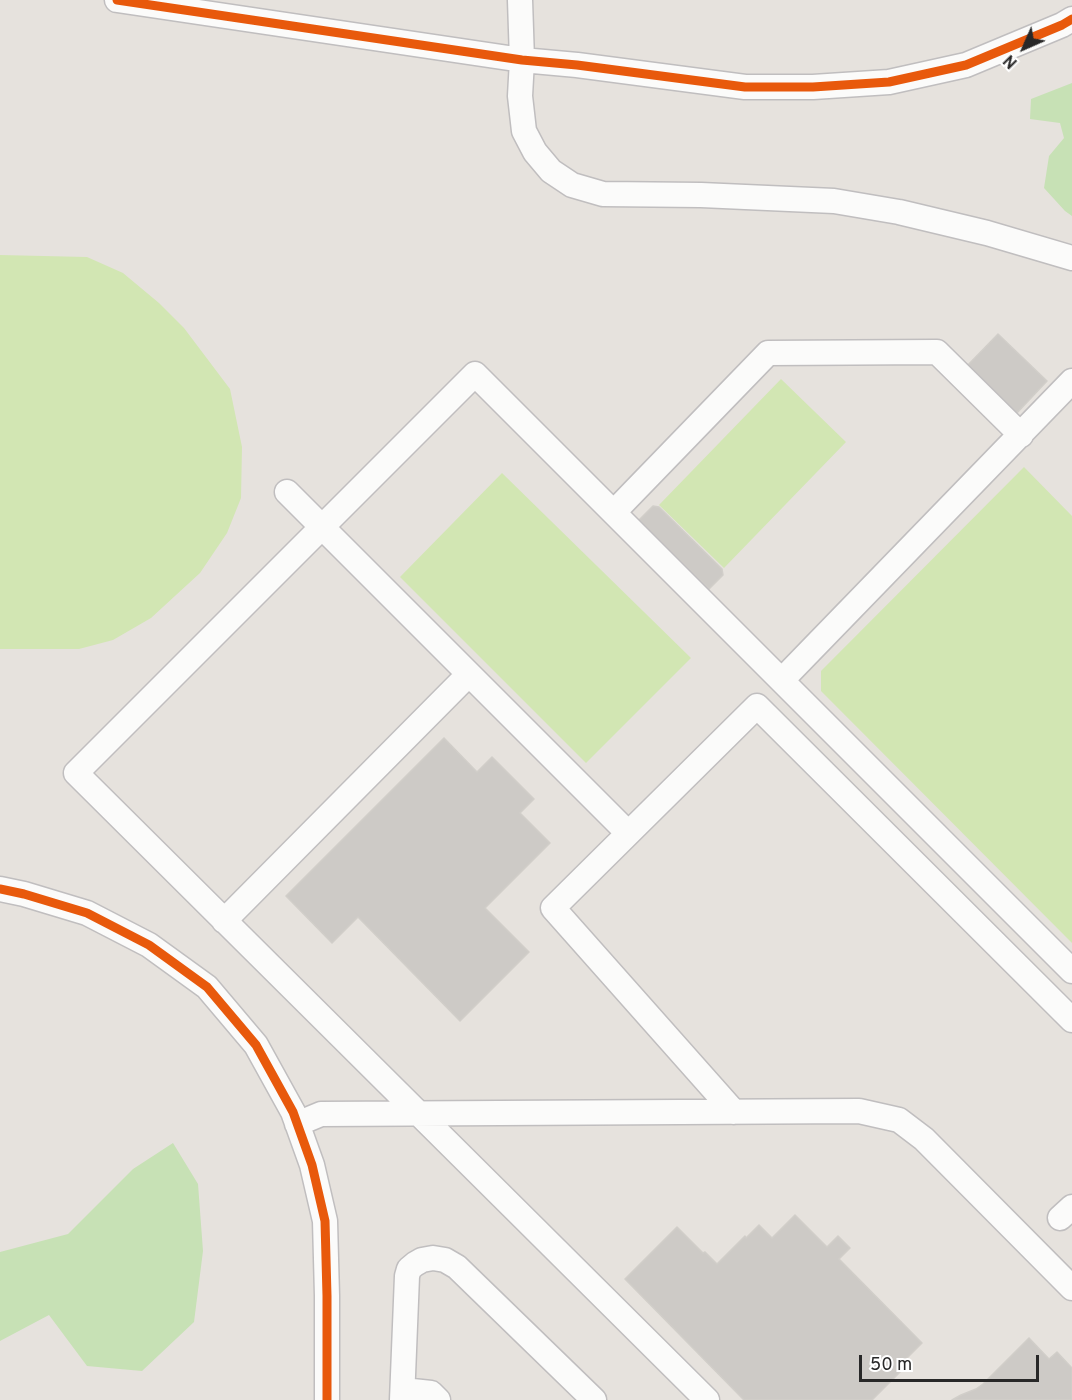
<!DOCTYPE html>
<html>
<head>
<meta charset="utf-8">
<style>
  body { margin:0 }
  #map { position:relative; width:1072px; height:1400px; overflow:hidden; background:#e6e2dd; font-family:Overpass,sans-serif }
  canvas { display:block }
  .north { position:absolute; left:994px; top:18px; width:60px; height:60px; -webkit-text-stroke:4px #fff; paint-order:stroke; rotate:225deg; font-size:16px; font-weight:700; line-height:24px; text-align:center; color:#282828 }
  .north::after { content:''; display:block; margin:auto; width:21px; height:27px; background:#282828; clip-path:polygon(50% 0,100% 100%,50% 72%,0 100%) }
  .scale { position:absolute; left:859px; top:1355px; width:180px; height:27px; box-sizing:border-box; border:3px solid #282828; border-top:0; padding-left:8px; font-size:18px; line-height:21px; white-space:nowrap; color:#282828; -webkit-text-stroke:4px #fff; paint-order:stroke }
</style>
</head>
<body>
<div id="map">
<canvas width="1072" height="1400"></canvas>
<div class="north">N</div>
<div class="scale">50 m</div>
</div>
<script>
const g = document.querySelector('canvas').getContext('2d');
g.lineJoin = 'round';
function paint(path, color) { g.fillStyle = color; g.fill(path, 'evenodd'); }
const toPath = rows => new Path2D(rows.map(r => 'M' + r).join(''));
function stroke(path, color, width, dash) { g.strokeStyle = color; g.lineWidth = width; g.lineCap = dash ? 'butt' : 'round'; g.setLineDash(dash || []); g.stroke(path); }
paint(toPath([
  [1072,83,1072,216,1065,211,1044,188,1049,156,1064,138,1060,123,1030,119,1031,99],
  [173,1143,198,1184,203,1251,194,1322,142,1371,87,1366,49,1315,0,1341,0,1252,68,1234,133,1169]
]), '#c7e1b5');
paint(toPath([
  [0,255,87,257,123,273,159,303,184,328,230,389,242,447,241,498,227,533,200,573,151,618,113,640,79,649,0,649],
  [781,379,846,442,724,568,659,505],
  [1024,467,1072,516,1072,943,821,691,821,671],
  [502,473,691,658,586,763,400,577]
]), '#d2e6b3');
const building = toPath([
  [998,334,1047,381,1015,415,965,368,998,334],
  [653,506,659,507,722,569,723,575,709,589,639,520,653,506],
  [444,738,477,772,492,757,534,799,520,813,550,843,485,908,529,952,460,1021,358,917,332,943,286,896,444,738],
  [795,1215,827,1247,838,1236,850,1248,839,1259,922,1343,898,1367,902,1370,872,1400,744,1400,625,1279,677,1227,703,1253,705,1252,717,1264,745,1236,746,1238,759,1225,772,1238,795,1215],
  [1029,1338,1049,1359,1057,1352,1072,1368,1072,1400,952,1400,961,1395,976,1389,983,1384,1029,1338]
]);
paint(building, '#cdcac6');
stroke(building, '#d1cec9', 1.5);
const minor = toPath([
  [117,0,522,60,577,65,745,87,813,87,889,82,966,65,1062,25,1072,19],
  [520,0,522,60,520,96,524,131,535,152,551,171,572,185,603,194,701,195,834,201,899,212,987,233,1072,258],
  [287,492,628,833],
  [614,512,768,353,937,352,1021,435],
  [782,680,1072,381],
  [0,889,24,894,87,913,149,945,207,987,256,1045,293,1112,312,1165,325,1221,327,1296,327,1400],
  [224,921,469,674],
  [734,1112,553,908,757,706,1072,1020],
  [297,1124,321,1114,859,1111,899,1120,924,1139,1072,1288],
  [1060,1218,1072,1207],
  [403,1390,431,1393,438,1400],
  [402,1400,407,1276,409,1269,415,1264,422,1260,433,1258,445,1260,457,1267,594,1400],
  [707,1400,76,773,475,374,1072,971]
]);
stroke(minor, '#c0bebf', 27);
stroke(minor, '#fbfbfa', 24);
stroke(toPath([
  [117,0,522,60,577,65,745,87,813,87,889,82,966,65,1062,25,1072,19],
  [0,889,24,894,87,913,149,945,207,987,256,1045,293,1112,312,1165,325,1221,327,1296,327,1400]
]), '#e8590c', 9);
</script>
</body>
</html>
